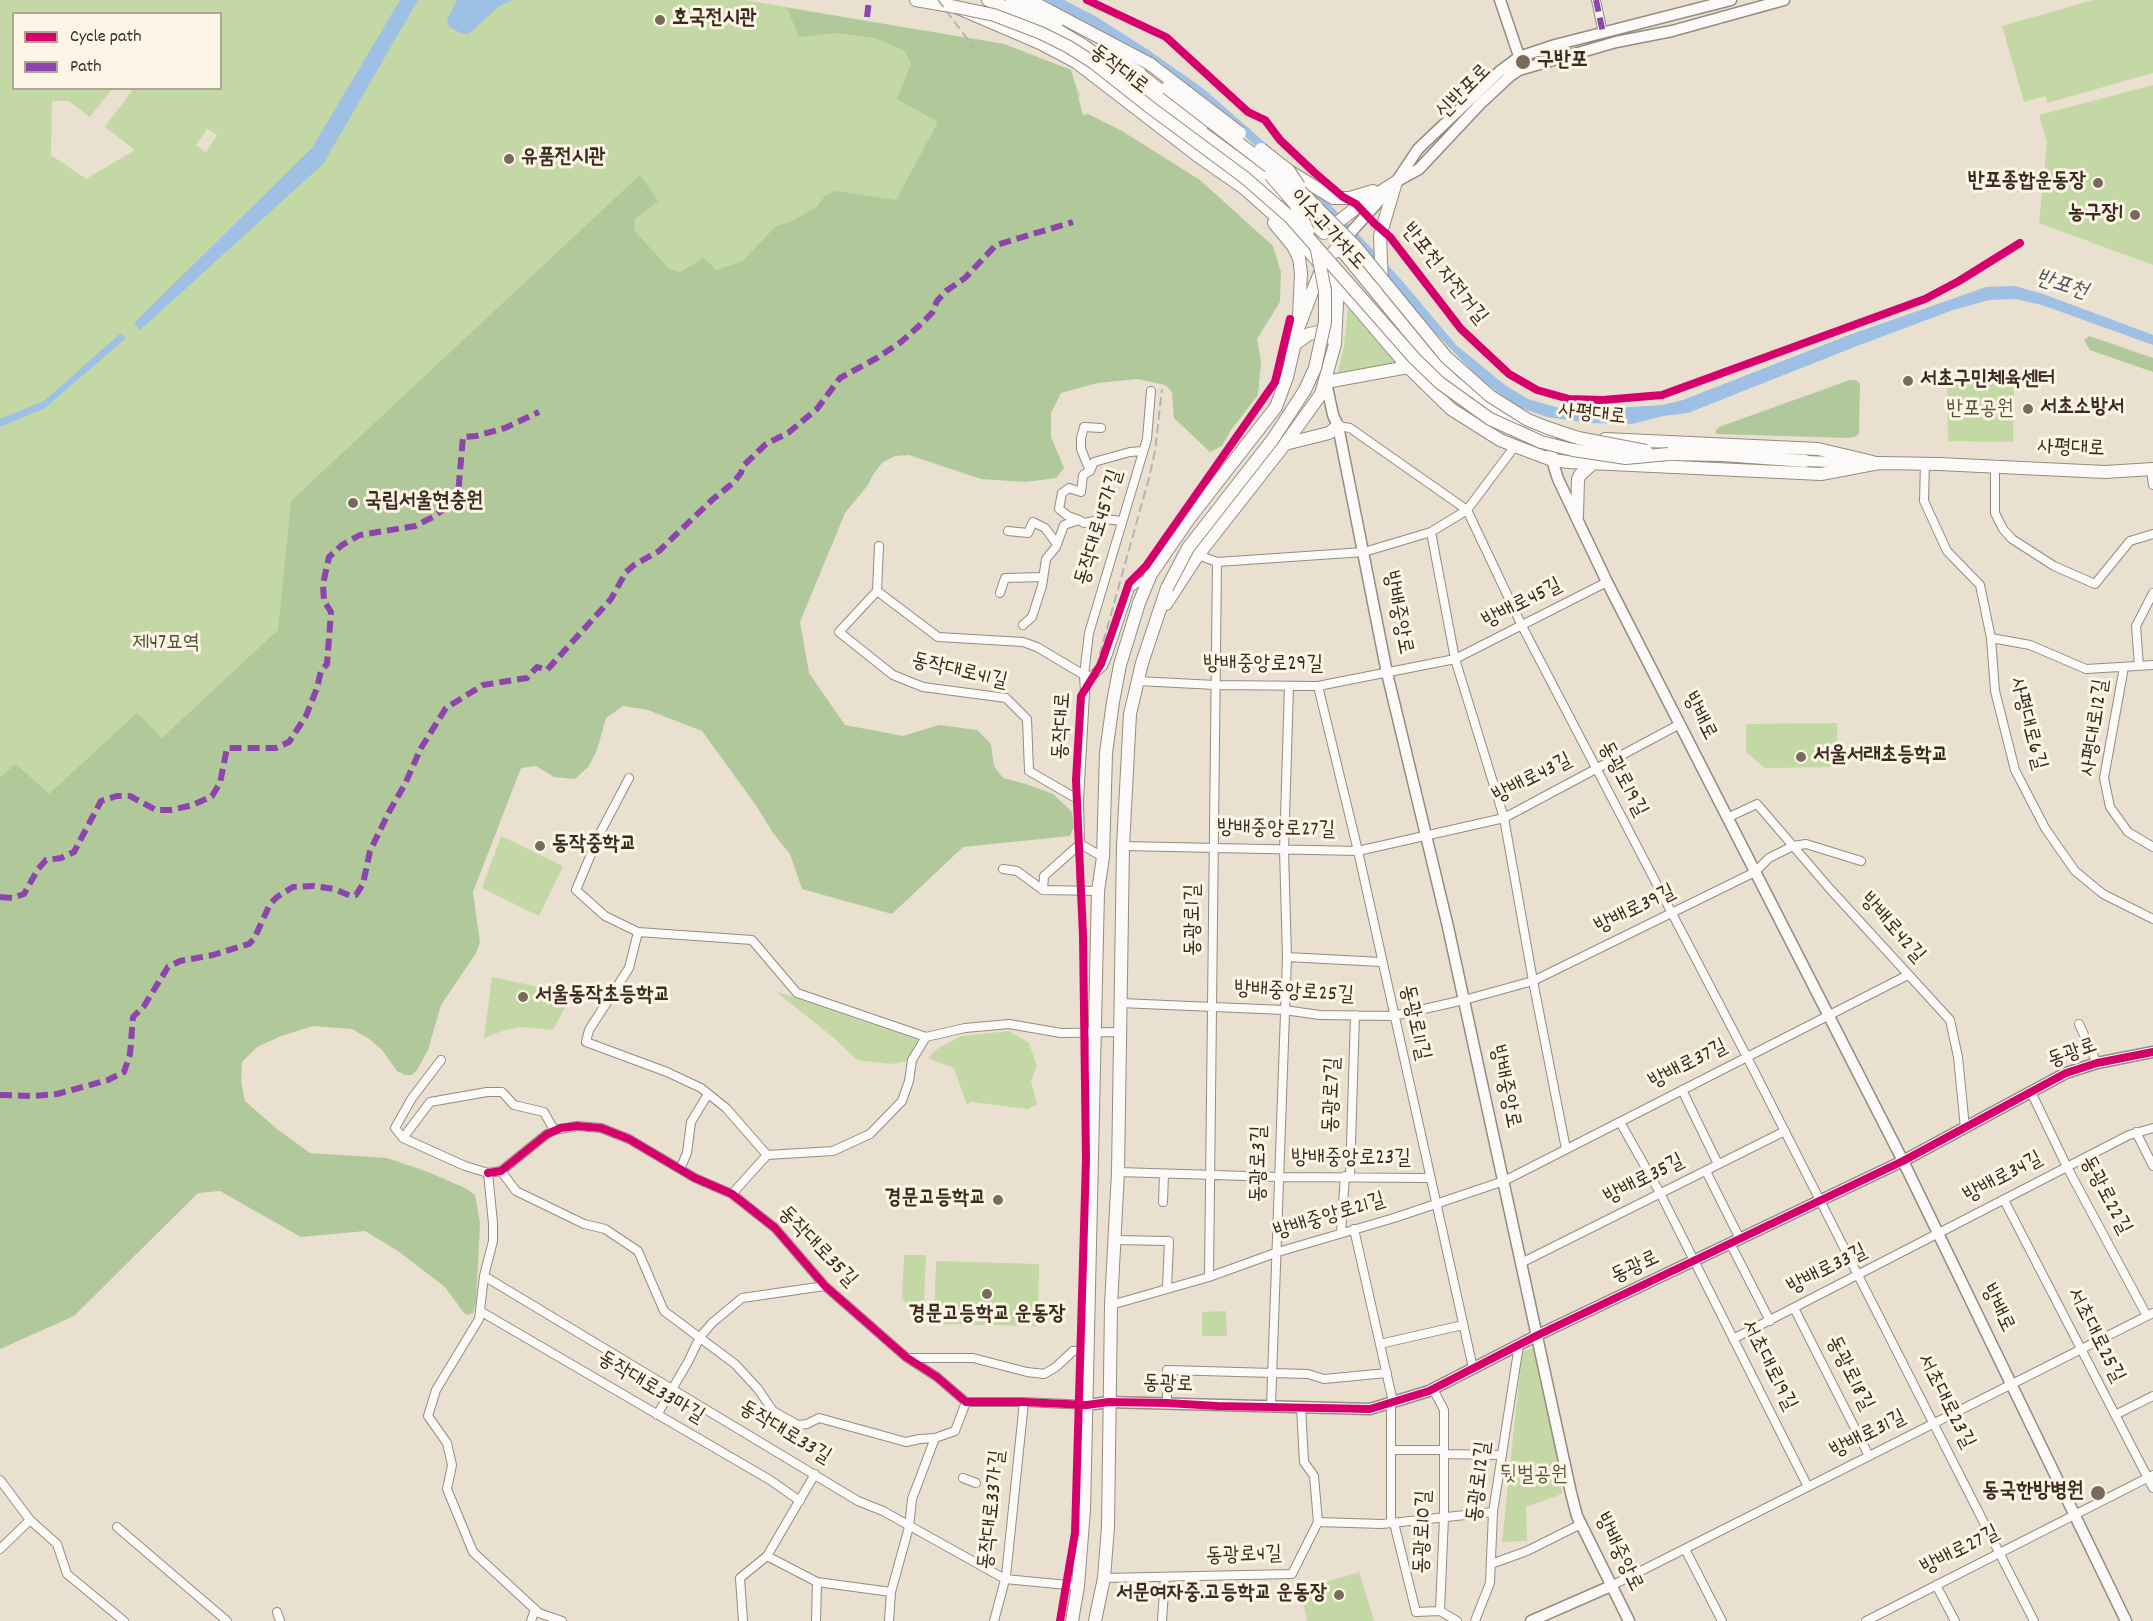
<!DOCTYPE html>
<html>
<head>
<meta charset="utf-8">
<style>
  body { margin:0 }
  #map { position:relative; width:2153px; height:1621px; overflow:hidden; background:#eae0d0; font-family:Dekko,sans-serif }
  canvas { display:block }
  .legend { position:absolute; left:12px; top:12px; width:210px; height:78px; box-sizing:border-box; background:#fcf5e5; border:2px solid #afa495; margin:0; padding:8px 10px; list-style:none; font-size:18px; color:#3b2a1e }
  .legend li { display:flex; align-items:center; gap:12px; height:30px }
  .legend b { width:30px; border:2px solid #afa495 }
</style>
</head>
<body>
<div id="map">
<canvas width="2153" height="1621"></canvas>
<ul class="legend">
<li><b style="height:8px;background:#d6006c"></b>Cycle path</li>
<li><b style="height:8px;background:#8e44ad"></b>Path</li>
</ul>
</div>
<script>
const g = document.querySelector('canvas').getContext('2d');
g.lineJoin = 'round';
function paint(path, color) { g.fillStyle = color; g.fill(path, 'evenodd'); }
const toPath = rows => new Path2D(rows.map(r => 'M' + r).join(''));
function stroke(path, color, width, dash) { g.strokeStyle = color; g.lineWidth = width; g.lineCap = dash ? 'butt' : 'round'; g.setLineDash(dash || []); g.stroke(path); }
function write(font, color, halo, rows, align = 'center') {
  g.font = font + ' Dekko,"Poor Story",sans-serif'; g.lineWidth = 6; g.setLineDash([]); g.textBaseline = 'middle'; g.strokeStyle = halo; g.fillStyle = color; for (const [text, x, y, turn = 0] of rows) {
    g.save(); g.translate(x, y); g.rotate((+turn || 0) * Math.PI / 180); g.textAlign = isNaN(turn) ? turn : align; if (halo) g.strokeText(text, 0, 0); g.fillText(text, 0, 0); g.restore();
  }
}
paint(toPath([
  [0,0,745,0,1004,44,1071,70,1080,96,0,1078],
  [14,14,220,14,220,88,133,89,105,127,135,150,86,179,51,155,52,101,69,101,90,117,112,89,14,88],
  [207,129,217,135,206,152,196,145],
  [2093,0,2153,0,2153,73,2047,103,2046,96,2024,102,2002,26],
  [2153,85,2153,265,2039,223,2047,142,2039,115],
  [1348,308,1400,365,1337,376,1344,346],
  [1947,379,2014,381,2013,442,1948,441],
  [1837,723,1838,767,1765,768,1746,752,1746,724],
  [501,836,563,866,539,916,482,888],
  [492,977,572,994,553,1030,521,1027,505,1030,484,1038],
  [775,991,918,1040,908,1061,891,1064,857,1060,834,1038],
  [1009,1031,1029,1043,1037,1066,1031,1081,1037,1104,1028,1109,971,1102,967,1105,954,1068,928,1058,937,1049,961,1036],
  [904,1255,926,1255,923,1322,902,1298],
  [936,1261,1039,1264,1038,1326,934,1324],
  [1226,1311,1227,1336,1202,1336,1202,1312],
  [1540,1346,1552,1405,1562,1494,1526,1507,1527,1541,1502,1542,1522,1352],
  [1359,1572,1374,1621,1307,1621,1304,1606,1317,1585]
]), '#c3d8a4');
paint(toPath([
  [787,8,1004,44,1071,70,1083,115,1088,114,1122,131,1200,180,1273,246,1281,272,1280,302,1257,339,1261,362,1258,395,1231,430,1222,446,1210,452,1174,418,1172,392,1165,385,1138,379,1097,383,1061,393,1051,413,1051,437,1064,468,1056,478,1026,482,981,479,909,455,895,456,883,462,874,473,868,485,845,513,800,622,809,673,845,725,903,736,939,725,977,730,991,744,994,766,1003,778,1026,784,1053,794,1072,812,1074,827,1070,836,963,847,892,914,802,889,790,854,773,833,755,804,702,731,648,710,623,706,606,718,597,750,589,766,575,779,554,777,536,766,521,768,473,892,480,942,476,953,441,1005,428,1050,417,1070,412,1075,405,1075,397,1071,382,1050,368,1038,352,1029,313,1026,281,1036,257,1047,242,1062,241,1081,245,1101,277,1129,310,1153,387,1158,428,1172,465,1188,475,1195,480,1223,476,1302,473,1313,467,1315,464,1313,445,1287,398,1251,365,1231,301,1237,220,1191,198,1193,74,1316,0,1349,0,777,16,764,49,794,137,713,162,738,278,630,291,501,640,175,658,201,635,219,634,230,669,269,680,272,704,258,716,270,743,261,776,226,791,222,816,207,826,195,836,191,896,200,938,122,897,99,911,64,905,51,875,38,836,33,799,37],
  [2089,336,2153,358,2153,372,2090,350,2084,340],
  [1850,380,1856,380,1860,383,1859,433,1857,436,1849,438,1717,434,1715,432,1719,427]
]), '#b1c89a');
paint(toPath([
  [400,0,418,0,323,164,140,330,134,323,312,148],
  [457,0,512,0,498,7,469,34,463,34,449,27,447,19],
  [1039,0,1064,0,1095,16,1147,49,1204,89,1303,176,1398,276,1456,345,1505,385,1528,399,1559,408,1600,409,1662,405,1683,400,1849,335,1986,287,2015,286,2043,294,2153,335,2153,345,2042,305,2015,299,1989,300,1953,310,1857,346,1688,413,1663,416,1632,424,1589,423,1547,417,1519,407,1481,380,1384,280,1297,185,1234,126,1135,52,1091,26],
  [121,333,126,338,45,408,0,427,0,419,44,401]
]), '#9ec0e4');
const street = toPath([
  [1596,0,1603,33],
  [1338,426,1350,428,1467,510,1522,626,1747,1057,2034,1621],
  [1925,463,1924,501,1947,551,1980,585,1991,638,1995,691,2015,770,2045,828,2075,871,2103,894,2153,919],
  [1995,466,1995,513,2003,529,2012,539,2054,566,2095,584,2130,541,2153,534],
  [2151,470,2153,485],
  [1090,471,1081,449,1081,438,1084,427,1101,428],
  [1079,520,1068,516,1059,509,1062,493,1069,488,1081,492,1083,475,1090,471,1094,462,1130,452,1143,451],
  [1008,531,1028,533,1033,522,1045,528,1057,544],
  [1431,532,1455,659,1504,818,1533,981,1566,1149],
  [879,546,877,591,938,637,1023,642,1037,647,1084,675,1092,676,1103,666,1107,657,1130,588,1137,583,1149,579],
  [1198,555,1217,562,1364,552,1431,532,1467,510,1515,446],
  [877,591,839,632,893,675,923,687,1006,698,1027,719,1029,771,1079,800],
  [1000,593,1005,578,1043,577],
  [1023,625,1032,617,1042,586,1046,559,1056,547,1064,525,1079,520,1084,523,1105,519,1122,521],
  [1991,638,2030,645,2086,669,2153,665],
  [2139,666,2136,626,2153,593],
  [2124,667,2104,778,2110,807,2128,832,2153,847],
  [1138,681,1215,685,1318,686,1455,659,1607,582],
  [1318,686,1358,851,1473,1368],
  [629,778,599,835,576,890,605,916,638,932,752,940,797,993,926,1037],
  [1727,818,1757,804,1830,889,1950,1020,1958,1057,1965,1128],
  [1080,844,1044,876,1043,890,1098,891],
  [1123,846,1358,851,1504,818,1680,724],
  [1103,857,1080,844,1079,800,1085,693,1084,675,1089,633,1147,439,1151,391],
  [1003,869,1017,871,1043,890],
  [638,932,629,968,589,1030,586,1042,667,1072,701,1088,726,1108,767,1155],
  [1287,957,1381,962],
  [1120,1003,1284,1010,1320,1015,1393,1016,1464,1000,1533,981,1755,872,1769,858,1793,846,1806,844,1861,861],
  [2079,1024,2097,1063],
  [926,1037,965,1028,1009,1024,1061,1033,1120,1032],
  [441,1060,412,1098,395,1128,403,1138,465,1166,488,1173,493,1223,493,1241,484,1276,479,1319,436,1390,428,1416,447,1443,452,1465,447,1489,473,1552,539,1613,562,1621],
  [1682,1090,1718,1164],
  [2031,1092,2067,1167,2147,1316],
  [1620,1122,1660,1193,1808,1487],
  [2136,1132,2153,1166],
  [403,1138,430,1102,487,1092,502,1092,514,1105,544,1112,554,1130],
  [767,1155,833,1151,870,1134,902,1101,909,1081,912,1060,926,1037],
  [680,1169,687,1153,691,1122,708,1094],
  [501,1171,516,1191,584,1224,605,1229,638,1251,664,1311,735,1364,758,1389,773,1411,798,1425,807,1424,819,1418,906,1442,920,1439,935,1438,955,1431,966,1402],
  [1706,1171,1740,1239],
  [1118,1172,1279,1177,1430,1178],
  [488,1173,501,1171,547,1134,554,1130,577,1126,601,1128,629,1139,695,1178,732,1194,775,1228,825,1286,906,1357,937,1377,966,1402,1024,1402,1087,1405],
  [1350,1176,1355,1015],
  [732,1194,767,1155],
  [2004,1200,2153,1488],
  [1163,1202,1164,1174],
  [1354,1229,1393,1402],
  [1341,1233,1345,1176],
  [1114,1240,1169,1241,1167,1289],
  [1730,1243,1770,1321],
  [1521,1263,1785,1131],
  [484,1276,858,1501,883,1511,1005,1579,1078,1586],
  [1209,1277,1217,562],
  [1111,1305,1209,1277,1278,1252,1394,1218,1504,1181,1908,975],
  [1794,1308,1869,1456],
  [480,1311,770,1480,800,1501],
  [1733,1339,2129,1135,2153,1128],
  [1380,1344,1463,1325],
  [910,1358,973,1358,1027,1372,1044,1374,1056,1367,1073,1351,1089,1350],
  [1433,1389,1444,1410,1444,1517,1440,1611],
  [1167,1403,1167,1370,1308,1374,1324,1379,1387,1373],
  [1271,1406,1287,957,1284,850,1289,686],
  [657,1415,688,1362,700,1337,712,1323,742,1298,825,1286],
  [2115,1415,2153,1396],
  [1391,1450,1444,1450],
  [1444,1454,1502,1455],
  [963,1478,976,1483],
  [0,1480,30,1520,57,1544,67,1574,124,1621],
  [1318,1522,1382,1524,1493,1512],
  [1391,1523,1391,1403],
  [1394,1523,1416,1612,1440,1611,1457,1621],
  [117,1527,227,1621],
  [0,1549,30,1520],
  [1685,1549,1722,1621],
  [767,1556,817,1582,891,1592],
  [1491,1564,1527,1551,1581,1524],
  [1104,1578,1292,1574,1318,1522,1314,1476,1304,1462,1301,1407],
  [1936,1585,1955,1621],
  [1611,1586,2153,1313],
  [277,1612,280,1621],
  [531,1621,535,1609],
  [743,1621,740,1578,767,1556,815,1474],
  [816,1621,817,1582],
  [889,1621,891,1592,909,1527,912,1499,935,1438],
  [994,1621,1006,1576,1024,1402],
  [1162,1621,1165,1577],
  [1475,1621,1490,1583,1493,1512,1519,1345],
  [1866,1621,2153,1475]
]);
const secondary = toPath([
  [1500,0,1521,62],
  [1399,180,1419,169,1480,104,1510,76,1519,70,1616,42,1672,31,1784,0],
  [1336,249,1396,182,1418,149,1499,72,1519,57,1555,45,1731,0],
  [1326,382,1333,415,1338,426,1387,673,1448,927,1571,1493,1577,1516,1629,1621],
  [1551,432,1552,460,1558,479,1607,582,1903,1161,2126,1621],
  [1805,461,1861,463],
  [1087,1405,1109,1402,1370,1409,1429,1391,1538,1335,1903,1161,2066,1073,2097,1063,2153,1052],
  [1531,1621,1611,1586]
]);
const primary = toPath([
  [916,0,956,7,1040,43,1076,62,1198,156,1244,188,1291,230,1408,367,1451,409,1500,440,1515,446,1552,460,1569,462,1821,474,1879,463,1939,464,2105,472,2153,469],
  [988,0,1054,28,1084,46,1264,178,1281,194],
  [1029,0,1150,64],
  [1104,51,1140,73],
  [1133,69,1203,124],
  [1289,171,1333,198,1350,198,1373,191],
  [1298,209,1324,233,1361,204,1396,182],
  [1274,223,1293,246,1299,258,1301,273,1299,317],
  [1336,249,1344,253,1430,358,1453,381,1483,405,1522,426,1546,431],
  [1382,284,1380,236,1396,182],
  [1295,344,1309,334,1319,332,1327,335,1330,338],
  [1326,382,1408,367],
  [1605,439,1818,449,1873,462],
  [1285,444,1329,433,1338,426],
  [1668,454,1723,455,1805,461],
  [1577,515,1578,479,1580,475,1592,464],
  [1166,604,1198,555,1285,444,1321,394,1335,344,1338,282],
  [1072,1621,1078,1586,1084,1509,1098,891,1103,857,1106,753,1113,702,1120,665,1139,603,1151,574,1188,520,1276,407,1287,377,1299,326,1312,292,1323,266,1336,249],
  [1095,1621,1104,1578,1108,1527,1111,1305,1118,1172,1123,846,1130,714,1142,663,1167,588]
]);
const highway = toPath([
  [1013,0,1055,22]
]);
stroke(street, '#948c81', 10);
stroke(secondary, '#948c81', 13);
stroke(primary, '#948c81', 14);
stroke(highway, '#948c81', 17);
stroke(street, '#fcfaf8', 8);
stroke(secondary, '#fcfaf8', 10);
stroke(primary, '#fcfaf8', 12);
stroke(highway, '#fcfaf8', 15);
stroke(toPath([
  [938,0,975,49],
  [1096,668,1149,478,1155,451,1162,389]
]), '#b6b3af', 2, [9, 4.5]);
const primaryBridge = toPath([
  [956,7,994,15,1041,33,1069,47,1094,63,1151,108,1244,177,1290,217,1415,359,1440,383,1490,419,1541,442,1573,450,1626,458,1668,454],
  [1150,64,1240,133],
  [1167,88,1297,188,1355,246,1446,357,1490,396,1528,420,1548,428,1578,438,1646,451],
  [1261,149,1289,171,1299,186],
  [1270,175,1295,204,1308,231],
  [1167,588,1188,548,1273,439,1305,390,1315,368,1325,322,1325,291,1317,250]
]);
stroke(primaryBridge, '#948c81', 14, []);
stroke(primaryBridge, '#fcfaf8', 12);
stroke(toPath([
  [1596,0,1603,33],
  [867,17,869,0],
  [0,897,12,898,24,894,38,869,46,860,61,858,74,852,101,801,117,796,130,796,156,810,171,810,193,805,212,796,220,783,227,748,276,748,289,742,306,716,317,688,321,671,327,664,331,612,324,601,323,584,329,557,342,545,360,535,415,526,433,517,451,504,458,495,463,437,476,436,505,428,539,412],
  [0,1095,33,1096,57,1094,108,1080,124,1072,130,1054,133,1017,144,1006,168,967,180,961,213,955,249,944,254,939,270,904,277,897,293,887,314,886,334,889,351,896,356,895,363,884,370,851,389,812,405,784,421,748,446,708,483,685,527,678,537,667,547,670,611,599,626,572,634,565,659,551,713,499,733,483,741,473,743,466,766,444,788,433,817,409,840,378,877,358,901,342,920,325,932,313,937,301,946,291,965,278,996,245,1073,222]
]), '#8e44ad', 6, [12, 6]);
stroke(toPath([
  [1087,0,1166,37,1248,112,1265,120,1280,140,1315,173,1343,197,1356,204,1374,223,1390,237,1461,329,1509,374,1537,390,1569,399,1603,400,1662,395,1925,299,1959,281,2020,243],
  [488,1173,501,1171,547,1134,561,1128,577,1126,601,1128,629,1139,695,1178,732,1194,775,1228,825,1286,906,1357,937,1377,966,1402,1024,1402,1087,1405,1109,1402,1167,1403,1217,1406,1370,1409,1429,1391,1538,1335,1903,1161,2066,1073,2097,1063,2153,1052],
  [1060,1621,1075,1533,1086,1159,1083,936,1076,780,1081,696,1101,664,1129,583,1146,566,1275,382,1290,319]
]), '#d6006c', 8);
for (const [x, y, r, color] of [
  [660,20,6,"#786a5c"],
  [1523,62,8,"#786a5c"],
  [509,159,6,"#786a5c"],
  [2098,183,6,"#786a5c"],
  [2135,215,6,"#786a5c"],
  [1908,381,6,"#786a5c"],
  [2028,409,6,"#786a5c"],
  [353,503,6,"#786a5c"],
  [1801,757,6,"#786a5c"],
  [540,846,6,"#786a5c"],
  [523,997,6,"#786a5c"],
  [998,1200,6,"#786a5c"],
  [987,1294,6,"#786a5c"],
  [2098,1493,8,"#786a5c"],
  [1339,1595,6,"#786a5c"]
]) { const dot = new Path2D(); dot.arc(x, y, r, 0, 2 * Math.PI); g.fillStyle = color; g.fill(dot); stroke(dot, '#fcf5e5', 2); }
write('bold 21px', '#3b2a1e', '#fcf5e5', [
  ["호국전시관",672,20],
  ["구반포",1537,62],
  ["유품전시관",521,159],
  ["반포종합운동장",2086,183,"right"],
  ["농구장1",2123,215,"right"],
  ["서초구민체육센터",1920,381],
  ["서초소방서",2040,409],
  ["국립서울현충원",365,503],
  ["서울서래초등학교",1813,757],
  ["동작중학교",552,846],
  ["서울동작초등학교",535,997],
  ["경문고등학교",986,1200,"right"],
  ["경문고등학교 운동장",987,1316,"center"],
  ["동국한방병원",2084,1493,"right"],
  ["서문여자중.고등학교 운동장",1327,1595,"right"]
], 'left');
write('21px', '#3b2a1e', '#fcf5e5', [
  ["동작대로",1118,71,37],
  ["신반포로",1465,93,-45],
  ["이수고가차도",1326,231,47],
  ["반포천 자전거길",1443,275,51],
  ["사평대로",1592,416,6],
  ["사평대로",2071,450,2],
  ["동작대로45가길",1101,528,-73],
  ["방배로45길",1523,605,-27],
  ["방배중앙로",1396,613,79],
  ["방배중앙로29길",1263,666],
  ["동작대로41길",959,673,13],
  ["방배로",1698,717,63],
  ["사평대로6길",2026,724,75],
  ["동작대로",1064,726,-87],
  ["사평대로12길",2097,728,-82],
  ["방배로43길",1533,780,-27],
  ["동광로19길",1621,780,62],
  ["방배중앙로27길",1276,831,1],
  ["방배로39길",1636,911,-26],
  ["동광로1길",1195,920,-90],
  ["방배로42길",1891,929,48],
  ["방배중앙로25길",1294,994,3],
  ["동광로11길",1413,1023,77],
  ["동광로",2073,1055,-20],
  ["방배로37길",1689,1066,-27],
  ["방배중앙로",1503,1087,78],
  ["동광로7길",1334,1095,-88],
  ["방배중앙로23길",1351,1160],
  ["동광로3길",1261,1164,-89],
  ["방배로34길",2004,1179,-28],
  ["방배로35길",1645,1181,-27],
  ["동광로22길",2104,1196,62],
  ["방배중앙로21길",1330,1218,-17],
  ["동작대로35길",816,1248,46],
  ["동광로",1636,1269,-25],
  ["방배로33길",1828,1271,-27],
  ["방배로",1996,1309,64],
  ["서초대로25길",2094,1336,63],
  ["서초대로19길",1767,1366,63],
  ["동광로18길",1848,1374,63],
  ["동광로",1168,1386,2],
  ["동작대로33마길",650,1389,31],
  ["서초대로23길",1944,1402,63],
  ["동작대로33길",784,1434,31],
  ["방배로31길",1869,1436,-27],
  ["동광로12길",1481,1482,-83],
  ["동작대로33가길",994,1510,-84],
  ["동광로10길",1425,1532,-88],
  ["방배로27길",1961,1552,-27],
  ["방배중앙로",1617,1553,64],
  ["동광로4길",1244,1557,-2]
]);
write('21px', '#555436', '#fcf5e5', [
  ["반포공원",1980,411],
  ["제47묘역",166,645],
  ["뒷벌공원",1534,1477]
]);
write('italic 22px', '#4f535c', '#fcf5e5', [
  ["반포천",2061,287,17]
]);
</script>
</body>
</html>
